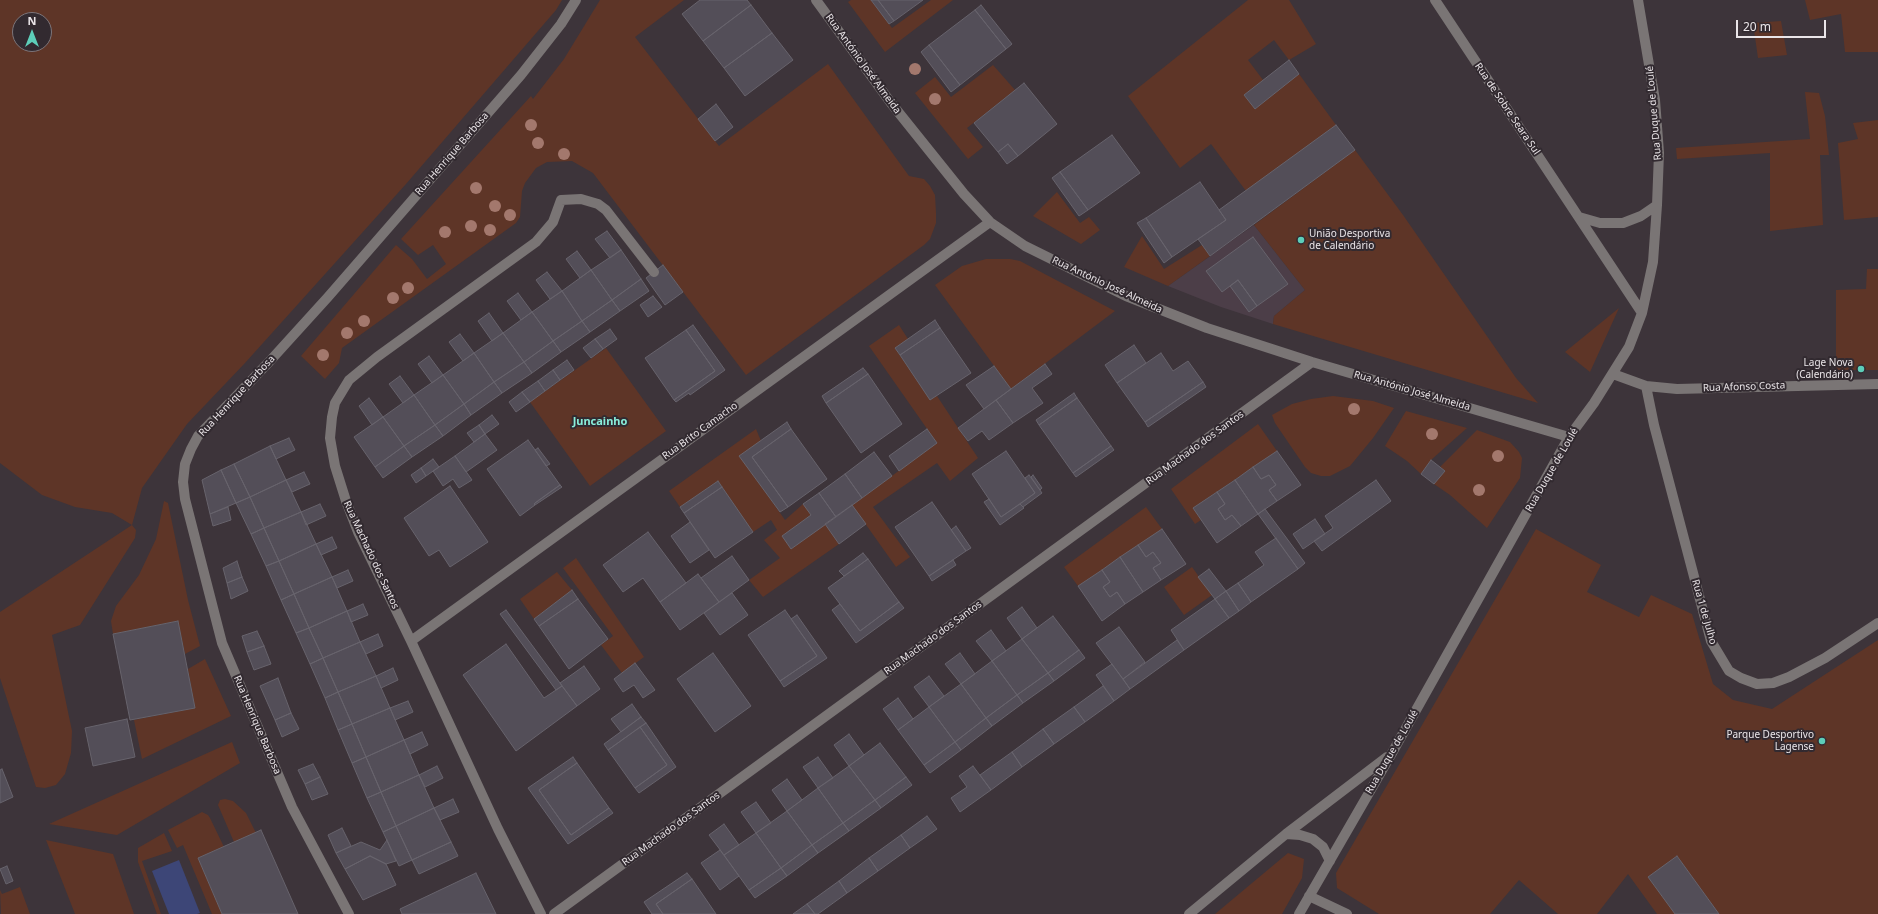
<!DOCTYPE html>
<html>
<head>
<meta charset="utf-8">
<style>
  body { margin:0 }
  #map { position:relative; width:1878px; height:914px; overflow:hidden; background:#3d343a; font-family:"Noto Sans",sans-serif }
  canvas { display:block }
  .north { position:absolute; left:12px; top:12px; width:40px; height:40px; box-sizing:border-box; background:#322a30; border:1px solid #7c757a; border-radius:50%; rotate:0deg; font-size:11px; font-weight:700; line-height:16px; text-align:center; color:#eae5e8 }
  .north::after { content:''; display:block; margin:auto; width:14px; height:18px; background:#5dceb9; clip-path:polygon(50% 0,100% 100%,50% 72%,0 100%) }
  .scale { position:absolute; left:1736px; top:20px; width:90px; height:18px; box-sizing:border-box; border:2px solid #eae5e8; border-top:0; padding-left:5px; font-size:12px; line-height:14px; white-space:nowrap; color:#eae5e8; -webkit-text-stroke:3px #322a30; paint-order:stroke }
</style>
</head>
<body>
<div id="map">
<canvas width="1878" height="914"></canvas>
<div class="north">N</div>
<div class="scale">20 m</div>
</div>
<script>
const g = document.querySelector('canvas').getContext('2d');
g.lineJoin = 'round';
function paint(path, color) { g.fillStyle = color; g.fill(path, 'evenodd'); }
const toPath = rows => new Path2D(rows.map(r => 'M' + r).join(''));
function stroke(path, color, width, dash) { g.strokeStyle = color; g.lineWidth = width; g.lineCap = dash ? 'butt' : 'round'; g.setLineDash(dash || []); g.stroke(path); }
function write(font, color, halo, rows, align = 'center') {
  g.font = font + ' "Noto Sans",sans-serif'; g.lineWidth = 4; g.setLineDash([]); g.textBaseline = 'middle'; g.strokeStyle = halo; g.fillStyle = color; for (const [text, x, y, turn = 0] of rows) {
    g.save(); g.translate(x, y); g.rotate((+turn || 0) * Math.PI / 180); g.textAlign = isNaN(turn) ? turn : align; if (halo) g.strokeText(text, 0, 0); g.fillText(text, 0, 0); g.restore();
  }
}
paint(toPath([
  [1254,225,1305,290,1274,316,1273,324,1221,307,1168,286]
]), '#4c3e48');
paint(toPath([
  [0,0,562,0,556,10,406,184,245,363,187,424,142,488,132,525,136,530,135,538,80,625,52,635,72,731,71,753,65,774,56,785,45,788,36,787,0,678,0,612,132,525,112,513,75,507,42,495,0,463],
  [20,20,44,20,44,44,20,44],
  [600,0,684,0,635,37,719,146,828,64,909,176,924,179,930,186,935,195,936,213,936,223,930,239,924,245,746,375,593,173,572,161,547,162,536,168,525,183,522,191,520,217,516,223,342,348,339,363,325,379,301,356,396,245,412,259,427,279,446,264,433,245,418,255,401,239,531,96,533,99,564,59],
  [851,0,871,0,892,28,931,0,953,0,885,52,848,2],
  [1248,0,1289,0,1316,44,1289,60,1274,40,1248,60,1263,80,1244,95,1255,109,1299,74,1336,125,1246,191,1211,144,1180,168,1128,96],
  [1805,0,1878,0,1878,52,1845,52,1841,14,1810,20],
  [1781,21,1787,55,1758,58,1753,23],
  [993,65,1015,90,967,128,983,147,968,159,915,93,935,77,951,97],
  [1805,92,1819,93,1825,116,1829,155,1820,155,1823,225,1770,231,1770,153,1677,159,1676,148,1810,139],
  [1878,120,1878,217,1844,220,1838,143,1858,139,1853,123],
  [1355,150,1403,215,1516,378,1538,403,1273,324,1274,316,1305,290,1254,225],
  [1057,192,1080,223,1089,217,1100,230,1081,244,1033,216],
  [1142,236,1164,269,1202,245,1210,256,1168,286,1124,267],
  [986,259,1010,259,1020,261,1115,311,1011,389,935,285,962,266],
  [1867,269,1878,269,1878,370,1836,370,1836,290,1866,289],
  [1619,308,1590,372,1565,352],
  [899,325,908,339,895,348,930,400,937,396,978,458,950,481,937,463,873,507,910,557,896,567,852,505,937,443,869,346],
  [606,348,666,431,590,486,530,402],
  [1333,396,1373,401,1394,408,1373,438,1350,466,1330,476,1321,476,1311,473,1305,467,1275,423,1272,415,1292,404,1311,399],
  [1406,411,1467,428,1431,460,1421,474,1407,461,1385,446],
  [1258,424,1277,451,1193,508,1201,520,1195,524,1171,489],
  [756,429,761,441,740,456,785,520,803,504,811,515,783,536,791,549,825,524,839,544,763,597,749,580,780,558,764,540,777,530,771,520,753,532,718,481,680,507,669,491],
  [1477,430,1510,442,1519,452,1522,458,1520,478,1487,528,1450,495,1434,484,1445,471,1440,467],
  [164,501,168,503,188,600,200,646,185,654,178,621,113,634,111,621,116,606,139,575,156,539],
  [1146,507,1162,529,1078,586,1064,567],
  [1536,529,1601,565,1587,592,1639,617,1651,595,1692,614,1713,684,1733,700,1772,709,1878,640,1878,914,1719,914,1677,856,1648,877,1675,914,1657,914,1628,874,1597,914,1558,914,1519,880,1490,914,1379,914,1337,888,1336,873],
  [576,558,644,657,622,673,601,645,613,636,563,568],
  [1192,567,1212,595,1184,615,1164,587],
  [557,572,572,590,534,619,520,599],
  [205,659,231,716,142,759,134,720,195,708,188,669],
  [232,742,240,763,117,835,49,824],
  [225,799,233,801,246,813,256,833,234,842,218,805,220,800],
  [202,812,208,815,210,818,224,847,198,858,222,914,212,914,183,845,177,848,168,830],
  [164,833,172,851,142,861,161,914,157,914,138,862,138,848],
  [46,840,113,854,134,914,75,914],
  [1288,853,1304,859,1302,878,1282,914,1215,914],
  [20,887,30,914,1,914,0,890,2,894]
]), '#5e3527');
paint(toPath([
  [179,860,200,913,197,914,169,914,152,871]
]), '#3d4677');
const building = toPath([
  [700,0,747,0,751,5,703,41,682,14,700,0],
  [871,0,878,0,894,21,889,24,871,0],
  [878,0,923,0,894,21,878,0],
  [751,5,772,33,724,68,703,41,751,5],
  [981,5,1012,44,1006,49,975,10,981,5],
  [975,10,1006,49,960,85,929,45,975,10],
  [772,33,793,60,745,96,724,68,772,33],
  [929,45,960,85,951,92,921,52,929,45],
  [1289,60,1299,74,1255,109,1244,95,1289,60],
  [1024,83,1057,124,1018,156,1008,144,998,152,974,123,1024,83],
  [716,104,733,127,715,141,698,119,716,104],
  [1336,125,1355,150,1210,256,1198,239,1226,220,1219,210,1336,125],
  [1112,135,1140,173,1088,210,1060,172,1112,135],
  [1008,144,1018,156,1007,164,998,152,1008,144],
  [1060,172,1088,210,1079,216,1052,178,1060,172],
  [1200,182,1226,220,1172,257,1146,218,1200,182],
  [1146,218,1172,257,1164,263,1137,223,1146,218],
  [607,231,621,250,610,258,595,239,607,231],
  [1253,237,1288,284,1257,306,1238,280,1222,292,1206,271,1253,237],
  [621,250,641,279,612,300,591,270,621,250],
  [577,251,591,270,580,278,566,259,577,251],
  [663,265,683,292,665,305,646,278,663,265],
  [591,270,612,300,582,321,562,291,591,270],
  [547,272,562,291,550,299,536,280,547,272],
  [641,279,649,291,620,311,612,300,641,279],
  [1238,280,1257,306,1249,312,1230,286,1238,280],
  [562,291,582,321,553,341,532,312,562,291],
  [518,293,532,312,521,320,507,301,518,293],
  [653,296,662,307,648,317,640,305,653,296],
  [612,300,620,311,590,332,582,321,612,300],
  [532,312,553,341,524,362,503,333,532,312],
  [489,313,503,333,492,341,478,321,489,313],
  [935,320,940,328,900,355,895,348,935,320],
  [582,321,590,332,561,352,553,341,582,321],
  [693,325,725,370,690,395,689,393,676,402,674,400,715,371,686,330,693,325],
  [940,328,971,373,930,400,900,355,940,328],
  [610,329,617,339,603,349,595,339,610,329],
  [686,330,715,371,674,400,645,358,686,330],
  [503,333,524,362,494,382,474,353,503,333],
  [460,334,474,353,463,361,449,342,460,334],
  [595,339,603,349,591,358,583,348,595,339],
  [553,341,561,352,532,373,524,362,553,341],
  [1134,345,1146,363,1117,383,1105,365,1134,345],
  [474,353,494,382,464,404,443,375,474,353],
  [1161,353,1173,371,1188,361,1203,382,1145,422,1117,383,1161,353],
  [429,356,443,375,432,383,418,364,429,356],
  [567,360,574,370,560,380,553,370,567,360],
  [524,362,532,373,502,393,494,382,524,362],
  [1045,364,1052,374,1032,388,1043,403,1013,423,996,400,1045,364],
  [994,366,1011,389,984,409,966,385,994,366],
  [863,368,868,374,826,403,822,396,863,368],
  [553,370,560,380,545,391,538,381,553,370],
  [868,374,902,424,861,453,826,403,868,374],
  [443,375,464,404,435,425,414,395,443,375],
  [400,376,414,395,403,403,389,384,400,376],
  [538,381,545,391,530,402,522,392,538,381],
  [494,382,502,393,471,415,464,404,494,382],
  [1203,382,1206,387,1148,427,1145,422,1203,382],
  [522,392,530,402,516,412,509,402,522,392],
  [1074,393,1077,398,1039,425,1036,420,1074,393],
  [414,395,435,425,404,446,383,417,414,395],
  [369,398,383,417,372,425,359,406,369,398],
  [1077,398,1111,446,1073,473,1039,425,1077,398],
  [996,400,1013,423,989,440,982,431,968,441,958,428,996,400],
  [464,404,471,415,443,436,435,425,464,404],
  [492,415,499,424,485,434,479,425,492,415],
  [383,417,404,446,375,467,354,437,383,417],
  [787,422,791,429,752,457,788,507,780,512,739,456,787,422],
  [435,425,443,436,412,457,404,446,435,425],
  [479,425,485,434,474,442,467,433,479,425],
  [791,429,827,479,788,507,752,457,791,429],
  [927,429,937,443,899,471,889,456,927,429],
  [485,434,497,450,466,472,455,456,485,434],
  [289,438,295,450,276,459,270,446,289,438],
  [528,440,560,485,536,502,534,504,535,505,520,516,487,469,528,440],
  [270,446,286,480,250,497,234,464,270,446],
  [404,446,412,457,383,478,375,467,404,446],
  [1111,446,1114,450,1076,477,1073,473,1111,446],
  [538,448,550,464,546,466,535,450,538,448],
  [1006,451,1035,493,1001,517,972,474,1006,451],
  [1277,451,1301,485,1277,501,1269,490,1276,485,1269,475,1261,479,1253,467,1277,451],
  [874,452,892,476,862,498,845,474,874,452],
  [455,456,472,480,459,488,453,479,443,486,433,471,455,456],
  [433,459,439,467,426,476,421,468,433,459],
  [1431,460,1445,471,1434,484,1421,474,1431,460],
  [234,464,250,497,236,503,221,470,234,464],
  [1253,467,1261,479,1269,475,1276,485,1269,490,1277,501,1258,514,1235,480,1253,467],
  [421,468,426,476,416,483,411,475,421,468],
  [221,470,236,503,210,514,202,480,221,470],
  [304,472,310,484,292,492,286,480,304,472],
  [845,474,862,498,836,517,819,493,845,474],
  [1029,475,1042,493,1023,507,1020,504,1035,493,1025,478,1029,475],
  [1033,475,1042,488,1040,490,1031,477,1033,475],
  [286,480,301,512,264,528,250,497,286,480],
  [1235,480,1258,514,1241,526,1232,515,1225,520,1218,509,1225,504,1217,492,1235,480],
  [1376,480,1391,501,1322,551,1314,541,1333,528,1325,516,1376,480],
  [718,481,722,487,684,513,680,507,718,481],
  [560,485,562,487,535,505,534,504,560,485],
  [450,486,488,542,450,567,439,550,429,556,404,518,450,486],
  [722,487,753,532,715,558,684,513,722,487],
  [1217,492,1225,504,1218,509,1225,520,1232,515,1241,526,1217,543,1193,508,1217,492],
  [819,493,836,517,791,549,782,536,811,515,803,504,819,493],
  [250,497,264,528,251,534,236,503,250,497],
  [989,499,1001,517,1020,504,1024,508,1000,525,984,502,989,499],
  [932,502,966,551,929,576,895,527,932,502],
  [320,504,326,516,306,525,301,512,320,504],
  [852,505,866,524,839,544,825,524,852,505],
  [228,507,231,520,213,526,210,514,228,507],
  [1265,509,1305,563,1298,569,1258,514,1265,509],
  [301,512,316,544,279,561,264,528,301,512],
  [1315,519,1325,534,1303,549,1293,534,1315,519],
  [690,522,709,550,690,563,671,536,690,522],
  [956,526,971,548,966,551,951,530,956,526],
  [264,528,279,561,266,566,251,534,264,528],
  [1162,529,1186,564,1161,580,1153,568,1161,563,1153,552,1146,557,1138,545,1162,529],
  [648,532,686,583,660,602,643,578,623,592,603,565,648,532],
  [332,537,337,548,321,555,316,544,332,537],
  [1276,538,1298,569,1251,602,1238,583,1264,565,1255,552,1276,538],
  [316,544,332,577,294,594,279,561,316,544],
  [1138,545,1146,557,1153,552,1161,563,1153,568,1161,580,1143,592,1120,557,1138,545],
  [863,553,868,559,844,576,839,571,863,553],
  [732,556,749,580,719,602,701,578,732,556],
  [1120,557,1143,592,1125,604,1117,592,1110,597,1103,587,1110,582,1102,570,1120,557],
  [868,559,899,602,860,631,828,588,868,559],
  [953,560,956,565,932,581,929,576,953,560],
  [237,561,242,577,227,583,223,568,237,561],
  [279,561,294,594,281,600,266,566,279,561],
  [1209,569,1226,591,1215,599,1198,577,1209,569],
  [348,570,353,581,337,588,332,577,348,570],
  [1102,570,1110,582,1103,587,1110,597,1117,592,1125,604,1102,621,1078,586,1102,570],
  [698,574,719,602,680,630,660,602,698,574],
  [242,577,248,591,231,599,227,583,242,577],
  [332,577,347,611,309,628,294,594,332,577],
  [1238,583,1251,602,1239,611,1226,591,1238,583],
  [572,590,578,599,539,626,534,619,572,590],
  [1226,591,1239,611,1229,618,1215,599,1226,591],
  [732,593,748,615,720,635,704,613,732,593],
  [294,594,309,628,296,633,281,600,294,594],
  [578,599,608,639,569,669,539,626,578,599],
  [1215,599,1229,618,1184,650,1171,630,1215,599],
  [899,602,904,608,856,643,832,610,840,604,860,631,899,602],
  [363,604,368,615,351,622,347,611,363,604],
  [1022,607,1037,628,1022,639,1007,618,1022,607],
  [506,610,560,683,562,686,556,690,500,614,506,610],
  [785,610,817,656,780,681,748,635,785,610],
  [347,611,360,642,323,658,309,628,347,611],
  [797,615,827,658,784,687,780,681,817,656,791,619,797,615],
  [1053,616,1079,650,1048,673,1022,639,1053,616],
  [178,621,195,708,130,720,113,634,178,621],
  [1119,627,1145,662,1123,679,1096,643,1119,627],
  [309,628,323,658,310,664,296,633,309,628],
  [991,630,1006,651,992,661,976,641,991,630],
  [257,631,264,646,247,652,242,636,257,631],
  [378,634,383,646,366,654,360,642,378,634],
  [1022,639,1048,673,1017,695,992,661,1022,639],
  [1177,640,1184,650,1130,689,1123,679,1177,640],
  [360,642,376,676,338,692,323,658,360,642],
  [506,644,544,698,562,686,577,706,516,751,463,675,506,644],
  [264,646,271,664,254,670,247,652,264,646],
  [1079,650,1085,658,1054,681,1048,673,1079,650],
  [713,653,751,706,715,732,677,679,713,653],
  [960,653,975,674,961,684,945,664,960,653],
  [323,658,338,692,325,698,310,664,323,658],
  [992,661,1017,695,986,718,961,684,992,661],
  [635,663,655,690,643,698,634,685,623,692,614,679,635,663],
  [1112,664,1130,689,1114,701,1096,675,1112,664],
  [584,666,600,689,577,706,560,683,584,666],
  [393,668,398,680,381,688,376,676,393,668],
  [1048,673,1054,681,1023,703,1017,695,1048,673],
  [376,676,390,708,352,724,338,692,376,676],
  [929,676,944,696,929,707,914,687,929,676],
  [278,678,291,713,275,720,260,686,278,678],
  [961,684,986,718,955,742,929,707,961,684],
  [1103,686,1114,701,1085,722,1074,707,1103,686],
  [338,692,352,724,338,730,325,698,338,692],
  [1017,695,1023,703,992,726,986,718,1017,695],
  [898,698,913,719,898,730,883,709,898,698],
  [408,701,413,712,395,720,390,708,408,701],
  [632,704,641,717,621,732,611,719,632,704],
  [929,707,955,742,924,765,898,730,929,707],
  [1074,707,1085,722,1054,744,1043,729,1074,707],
  [390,708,404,740,366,757,352,724,390,708],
  [291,713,299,729,282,737,275,720,291,713],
  [641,717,646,723,608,750,604,744,641,717],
  [986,718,992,726,961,750,955,742,986,718],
  [127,719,135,757,93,766,85,728,127,719],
  [646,723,676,767,639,793,635,788,667,765,640,727,646,723],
  [352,724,366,757,352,763,338,730,352,724],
  [640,727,667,765,635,788,608,750,640,727],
  [1043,729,1054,744,1022,767,1012,752,1043,729],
  [422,732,428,745,410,754,404,740,422,732],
  [849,734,864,755,849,766,834,745,849,734],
  [404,740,419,775,381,792,366,757,404,740],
  [955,742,961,750,930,773,924,765,955,742],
  [880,743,906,777,875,800,849,766,880,743],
  [1012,752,1022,767,991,790,980,775,1012,752],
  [366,757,381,792,367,798,352,763,366,757],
  [573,757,577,763,539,790,571,835,609,808,613,813,568,844,528,788,573,757],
  [818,757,833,778,818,788,803,767,818,757],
  [577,763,609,808,571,835,539,790,577,763],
  [313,764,320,777,305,784,298,770,313,764],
  [437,766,443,778,425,787,419,775,437,766],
  [849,766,875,800,843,823,818,788,849,766],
  [973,766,991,790,960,812,951,798,967,787,959,776,973,766],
  [2,769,13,797,0,803,0,770,2,769],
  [419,775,434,808,396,826,381,792,419,775],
  [320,777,328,794,312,800,305,784,320,777],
  [906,777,912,785,881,808,875,800,906,777],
  [787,779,802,800,787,811,772,790,787,779],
  [818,788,843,823,812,845,787,811,818,788],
  [381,792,396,826,383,832,367,798,381,792],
  [453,799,459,812,440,820,434,808,453,799],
  [875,800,881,808,849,831,843,823,875,800],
  [756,802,771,823,756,833,741,812,756,802],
  [434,808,451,842,412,860,396,826,434,808],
  [787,811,812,845,781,868,756,833,787,811],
  [927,816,937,829,910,848,901,835,927,816],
  [843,823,849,831,818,853,812,845,843,823],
  [724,824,739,845,724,855,709,835,724,824],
  [396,826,412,860,399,866,383,832,396,826],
  [342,828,351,846,336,853,328,835,342,828],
  [261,830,298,914,222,914,198,858,261,830],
  [756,833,781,868,749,890,724,855,756,833],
  [901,835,910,848,878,871,869,858,901,835],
  [387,840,396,861,386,864,370,856,345,869,336,853,361,842,380,850,387,840],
  [451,842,458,856,419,874,412,860,451,842],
  [812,845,818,853,787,876,781,868,812,845],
  [720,850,739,876,720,890,701,863,720,850],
  [370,856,386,864,396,885,363,900,345,869,370,856],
  [1677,856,1719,914,1675,914,1648,877,1677,856],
  [869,858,878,871,847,893,839,881,869,858],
  [7,866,13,881,6,884,0,869,7,866],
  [781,868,787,876,755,898,749,890,781,868],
  [476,873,496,914,402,914,400,909,476,873],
  [687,873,692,879,656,904,663,914,652,914,644,902,687,873],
  [692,879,716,914,663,914,656,904,692,879],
  [839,881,847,893,818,914,815,914,807,904,839,881],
  [807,904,815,914,793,914,807,904]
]);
paint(building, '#534e58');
stroke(building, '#67636c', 1);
stroke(toPath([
  [816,0,891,103,964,194,990,222,1025,246,1126,296,1207,328,1312,362,1569,437],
  [1435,0,1642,313],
  [1579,217,1600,223,1623,223,1641,216,1657,205],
  [1613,374,1646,386,1677,389,1878,384],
  [1646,386,1654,425,1711,641,1729,671,1741,678,1757,684,1773,683,1789,677,1825,658,1878,623],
  [411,641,990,222],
  [1286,834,1300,835,1313,839,1323,847,1330,861],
  [1309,896,1347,914],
  [349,914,292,807,222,643,185,499,183,482,185,464,191,449,198,436,269,362,328,297,521,75,561,24,576,0],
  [541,914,498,829,411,641,358,532,346,501,335,466,330,438,332,417,335,403,349,380,377,357,536,242,553,222,561,200,581,199,598,204,606,210,654,272],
  [554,914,1312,362],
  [1189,914,1286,834,1387,757],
  [1299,914,1392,753,1569,437,1594,403,1629,347,1642,313,1653,262,1657,205,1659,153,1655,100,1638,0]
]), '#7a7575', 10);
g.fillStyle = '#a3786d';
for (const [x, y] of [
  [915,69],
  [935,99],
  [531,125],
  [538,143],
  [564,154],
  [476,188],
  [495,206],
  [510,215],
  [471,226],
  [490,230],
  [445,232],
  [408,288],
  [393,298],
  [364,321],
  [347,333],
  [323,355],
  [1354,409],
  [1432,434],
  [1498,456],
  [1479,490]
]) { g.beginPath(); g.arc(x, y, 6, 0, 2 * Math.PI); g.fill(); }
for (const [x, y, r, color] of [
  [1301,240,4,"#5dceb9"],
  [1861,369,4,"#5dceb9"],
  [1822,741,4,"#5dceb9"]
]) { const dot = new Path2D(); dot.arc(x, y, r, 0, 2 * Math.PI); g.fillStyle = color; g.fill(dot); stroke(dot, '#322a30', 1.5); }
write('10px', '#eae5e8', '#322a30', [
  ["Rua António José Almeida",863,64,54],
  ["Rua de Sobre Seara Sul",1507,109,56],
  ["Rua Duque de Loulé",1654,113,-95],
  ["Rua Henrique Barbosa",452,154,-49],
  ["Rua António José Almeida",1107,285,25],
  ["Rua Afonso Costa",1744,387,-2],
  ["Rua António José Almeida",1412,391,16],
  ["Rua Henrique Barbosa",237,396,-47],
  ["Rua Brito Camacho",700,431,-36],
  ["Rua Machado dos Santos",1195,448,-36],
  ["Rua Duque de Loulé",1552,470,-60],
  ["Rua Machado dos Santos",371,555,65],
  ["Rua 1 de Julho",1704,612,74],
  ["Rua Machado dos Santos",933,638,-36],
  ["Rua Henrique Barbosa",257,725,67],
  ["Rua Duque de Loulé",1392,752,-60],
  ["Rua Machado dos Santos",671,829,-36]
]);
write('10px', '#eae5e8', '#322a30', [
  ["União Desportiva",1309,234,"left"],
  ["de Calendário",1309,246,"left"],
  ["Lage Nova",1853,363],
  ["(Calendário)",1853,375],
  ["Parque Desportivo",1814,735],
  ["Lagense",1814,747]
], 'right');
write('bold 11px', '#89eeda', '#322a30', [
  ["Juncainho",600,422]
]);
</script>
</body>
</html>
